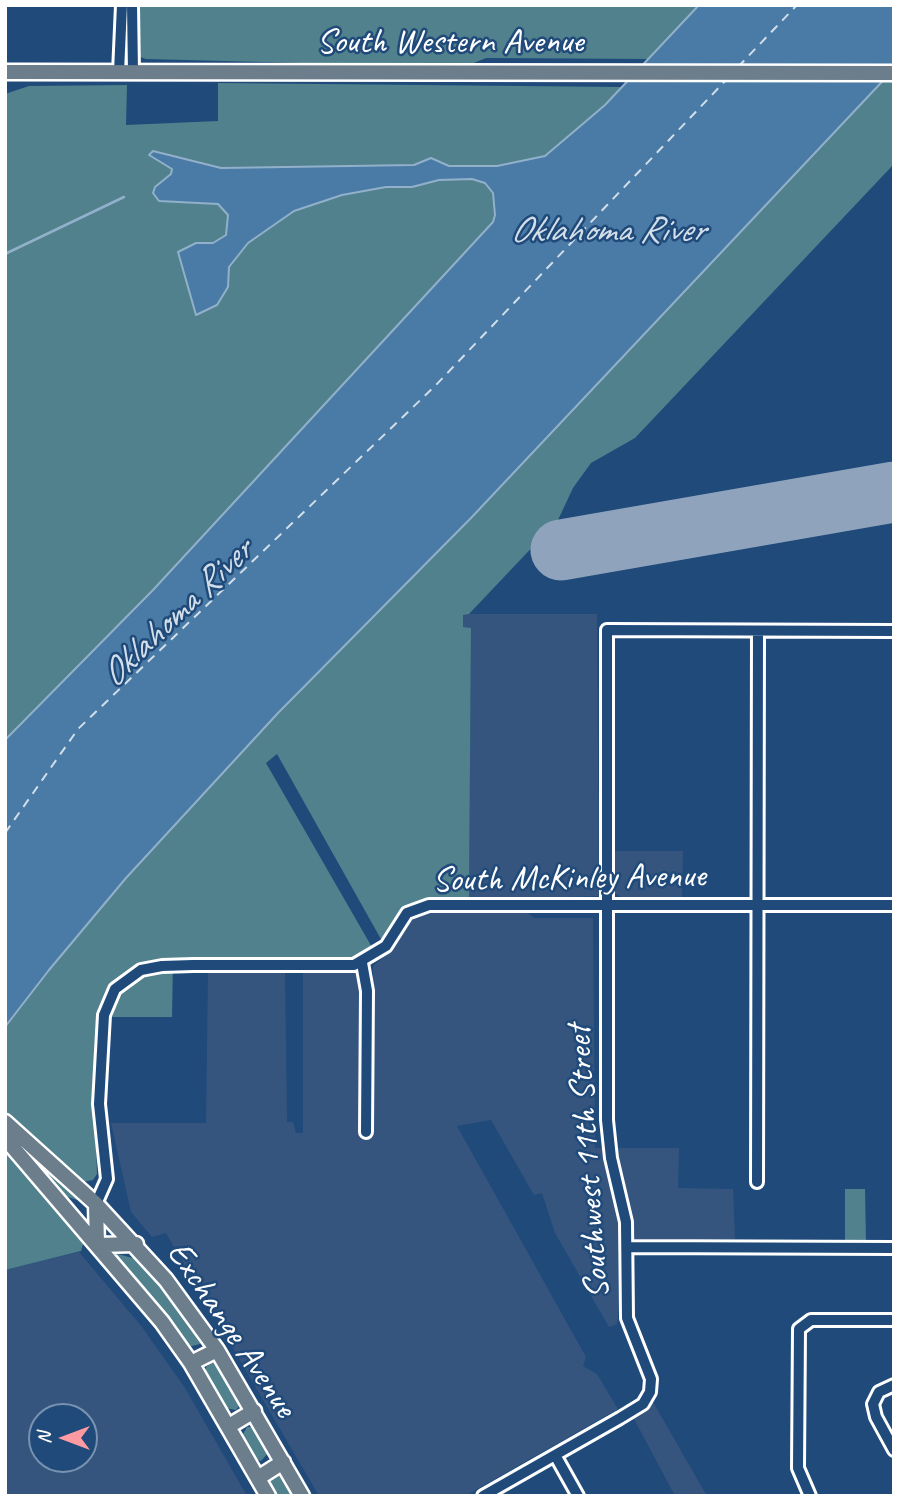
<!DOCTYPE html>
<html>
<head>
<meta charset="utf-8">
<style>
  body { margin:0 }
  #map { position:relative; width:899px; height:1501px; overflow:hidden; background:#1f4a7a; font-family:Caveat,sans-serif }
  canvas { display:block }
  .frame { position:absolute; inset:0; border:7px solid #fff; pointer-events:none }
  .north { position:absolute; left:28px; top:1403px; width:70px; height:70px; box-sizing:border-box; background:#1f4a7a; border:2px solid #7992af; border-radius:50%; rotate:270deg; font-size:19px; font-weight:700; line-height:28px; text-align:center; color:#fff }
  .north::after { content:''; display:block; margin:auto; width:24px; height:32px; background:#ff9aa2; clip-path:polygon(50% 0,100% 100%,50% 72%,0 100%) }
</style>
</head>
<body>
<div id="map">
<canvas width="899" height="1501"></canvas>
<div class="frame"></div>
<div class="north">N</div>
</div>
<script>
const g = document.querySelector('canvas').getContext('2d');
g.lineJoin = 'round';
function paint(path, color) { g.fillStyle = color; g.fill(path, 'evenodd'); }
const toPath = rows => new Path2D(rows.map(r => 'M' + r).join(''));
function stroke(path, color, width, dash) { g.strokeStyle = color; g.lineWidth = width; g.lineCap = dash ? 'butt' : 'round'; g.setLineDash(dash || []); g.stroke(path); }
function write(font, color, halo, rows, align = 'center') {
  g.font = font + ' Caveat,sans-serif'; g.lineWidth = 5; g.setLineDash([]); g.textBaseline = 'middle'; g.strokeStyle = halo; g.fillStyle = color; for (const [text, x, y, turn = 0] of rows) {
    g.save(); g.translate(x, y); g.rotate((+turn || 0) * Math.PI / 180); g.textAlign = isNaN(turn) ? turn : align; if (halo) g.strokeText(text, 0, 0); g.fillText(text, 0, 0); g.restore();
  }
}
paint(toPath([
  [463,614,597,614,599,896,469,900,471,628,463,627],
  [615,851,683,851,682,899,625,899,614,893],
  [524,910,534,918,593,918,595,1148,679,1148,678,1188,733,1189,735,1239,618,1239,618,1318,617,1324,609,1327,555,1233,542,1193,534,1195,491,1120,457,1126,586,1357,583,1366,597,1374,618,1409,465,1496,319,1496,166,1233,152,1237,131,1212,111,1123,206,1123,208,970,285,971,287,1122,293,1122,296,1133,303,1133,303,972,358,972,361,990,359,1133,374,1133,373,966,389,953,411,916,424,911],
  [79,1252,142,1327,185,1388,247,1496,5,1496,5,1270],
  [42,1417,84,1417,84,1459,42,1459],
  [653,1402,707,1496,675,1496,633,1417]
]), '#35557f');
paint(toPath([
  [140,5,894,5,894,164,635,438,591,463,573,488,558,520,469,614,463,615,463,627,471,628,469,900,433,899,408,905,398,914,382,941,277,754,266,763,373,949,357,959,342,961,173,960,172,1017,112,1017,114,1010,104,998,95,1037,94,1068,97,1174,93,1180,82,1182,8,1114,5,1115,5,94,29,86,127,85,126,125,218,121,218,83,622,87,648,59,486,58,474,63,302,63,146,59,140,57],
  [24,1145,77,1196,77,1200,62,1195,21,1147],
  [5,1149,84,1241,81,1251,5,1270],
  [845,1189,865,1189,866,1242,845,1243],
  [118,1254,140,1260,147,1266,202,1339,200,1344,188,1347,116,1256],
  [211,1363,217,1363,242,1402,236,1410,225,1408,205,1375,206,1367],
  [247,1427,255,1427,269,1452,261,1461,254,1458,242,1436],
  [277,1473,281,1473,296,1496,275,1496,269,1482]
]), '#50818c');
const water = toPath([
  [699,5,894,5,894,69,471,518,278,713,126,878,49,970,5,1027,5,740,153,590,493,222,495,215,493,193,485,183,472,179,439,180,412,187,386,187,342,195,294,211,248,243,229,267,228,287,217,305,196,315,178,252,196,243,213,243,226,235,228,215,218,204,159,201,153,193,155,187,171,174,172,169,149,155,153,151,221,168,414,165,431,158,449,166,497,166,545,156,605,105,699,5]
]);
paint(water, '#497ba6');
stroke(water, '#92b0ca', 2);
stroke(toPath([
  [5,254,124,197]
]), '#92b0ca', 2.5);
stroke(toPath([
  [738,67,797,5],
  [5,833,78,729,436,385,727,79]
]), '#d2dee9', 2, [9, 7]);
stroke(toPath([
  [561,550,894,492]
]), '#8fa4bc', 61);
const minor = toPath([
  [132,5,133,72],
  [119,72,122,5],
  [362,963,367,991,366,1132],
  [757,1182,758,631],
  [96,1204,107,1179,99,1104,104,1015,115,989,141,970,162,966,193,965,354,965,386,946,407,913,429,905,894,905],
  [628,1247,894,1248],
  [894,1385,879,1392,873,1404,876,1417,894,1450],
  [555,1455,578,1496],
  [483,1496,620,1418,643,1404,650,1392,651,1379,627,1318,626,1222,611,1158,607,1120,607,630,894,631],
  [810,1496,798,1468,799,1329,811,1320,894,1320]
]);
const major = toPath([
  [5,72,894,73],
  [5,1122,96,1204,166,1280,217,1350,302,1496],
  [5,1138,162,1322,191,1363,268,1496],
  [96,1204,97,1245],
  [97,1245,136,1244],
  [191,1363,217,1350],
  [229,1426,254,1411],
  [258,1478,283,1462]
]);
stroke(minor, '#fff', 16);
stroke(major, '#fff', 19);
stroke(minor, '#1f4a7a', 10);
stroke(major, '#6c7d8b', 14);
write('35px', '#fff', '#1f4a7a', [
  ["South Western Avenue",450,43],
  ["South McKinley Avenue",569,879,-1],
  ["Southwest 11th Street",589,1162,-94],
  ["Exchange Avenue",231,1330,56]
]);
write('italic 37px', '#d2dee9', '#1f4a7a', [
  ["Oklahoma River",607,231],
  ["Oklahoma River",177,614,-44]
]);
</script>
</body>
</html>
